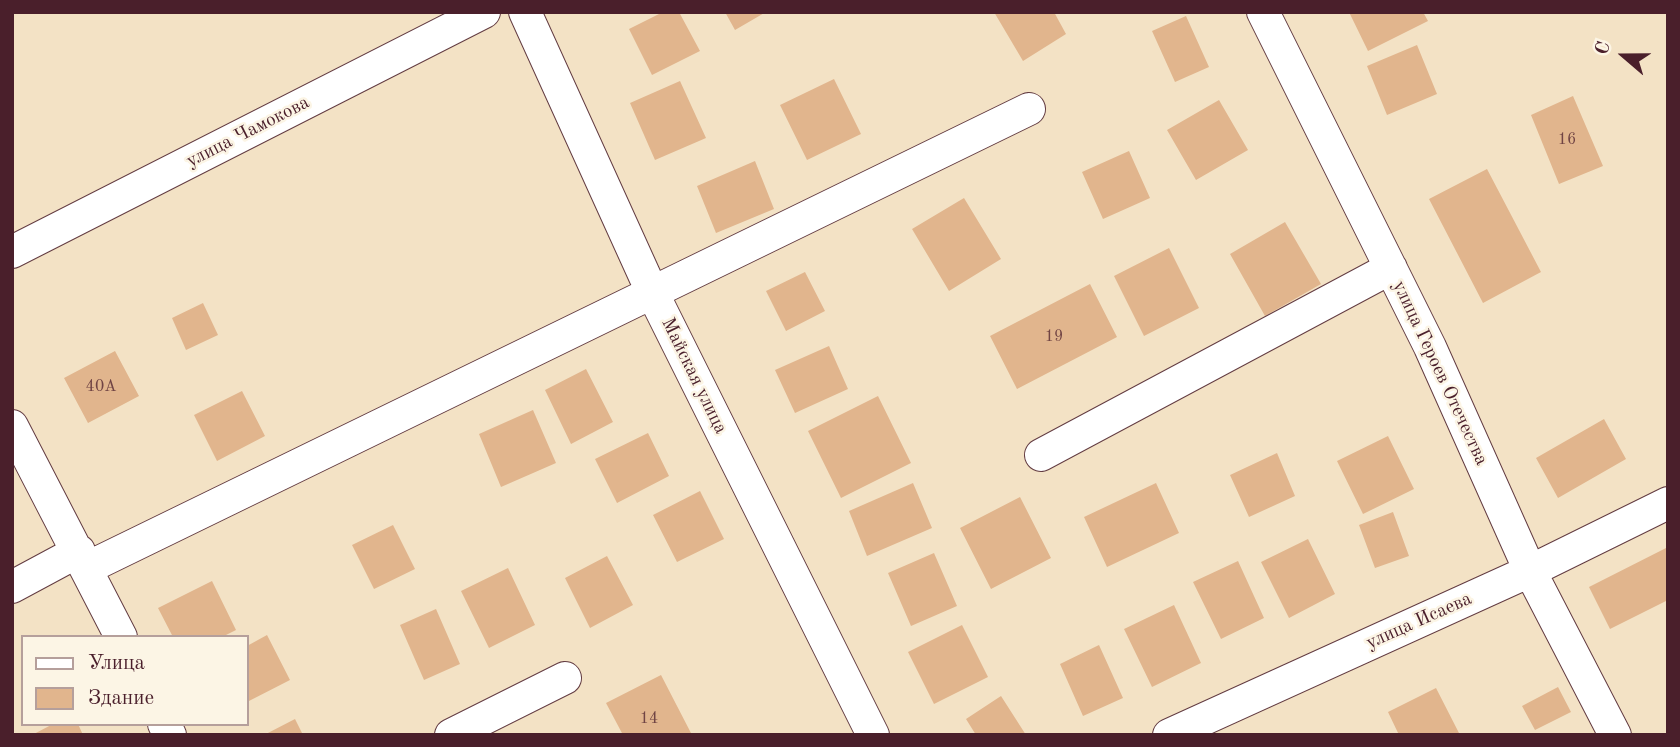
<!DOCTYPE html>
<html>
<head>
<meta charset="utf-8">
<style>
  body { margin:0 }
  #map { position:relative; width:1680px; height:747px; overflow:hidden; background:#f3e2c5; font-family:"Old Standard TT",serif }
  canvas { display:block }
  .frame { position:absolute; inset:0; border:14px solid #4a1f2b; pointer-events:none }
  .legend { position:absolute; left:21px; top:635px; width:228px; height:91px; box-sizing:border-box; background:#fcf5e5; border:2px solid #b59f9b; margin:0; padding:9px 12px; list-style:none; font-size:21px; color:#4a1f2b }
  .legend li { display:flex; align-items:center; gap:14px; height:35px }
  .legend b { width:35px; border:2px solid #b59f9b }
  .north { position:absolute; left:1589px; top:21px; width:70px; height:70px; -webkit-text-stroke:5px #fcf5e5; paint-order:stroke; rotate:290deg; font-size:19px; font-weight:700; line-height:28px; text-align:center; color:#4a1f2b }
  .north::after { content:''; display:block; margin:auto; width:24px; height:32px; background:#4a1f2b; clip-path:polygon(50% 0,100% 100%,50% 72%,0 100%) }
</style>
</head>
<body>
<div id="map">
<canvas width="1680" height="747"></canvas>
<div class="frame"></div>
<ul class="legend">
<li><b style="height:9px;background:#fff"></b>Улица</li>
<li><b style="height:19px;background:#e1b58d"></b>Здание</li>
</ul>
<div class="north">С</div>
</div>
<script>
const g = document.querySelector('canvas').getContext('2d');
g.lineJoin = 'round';
function paint(path, color) { g.fillStyle = color; g.fill(path, 'evenodd'); }
const toPath = rows => new Path2D(rows.map(r => 'M' + r).join(''));
function stroke(path, color, width, dash) { g.strokeStyle = color; g.lineWidth = width; g.lineCap = dash ? 'butt' : 'round'; g.setLineDash(dash || []); g.stroke(path); }
function write(font, color, halo, rows, align = 'center') {
  g.font = font + ' "Old Standard TT",serif'; g.lineWidth = 5; g.setLineDash([]); g.textBaseline = 'middle'; g.strokeStyle = halo; g.fillStyle = color; for (const [text, x, y, turn = 0] of rows) {
    g.save(); g.translate(x, y); g.rotate((+turn || 0) * Math.PI / 180); g.textAlign = isNaN(turn) ? turn : align; if (halo) g.strokeText(text, 0, 0); g.fillText(text, 0, 0); g.restore();
  }
}
paint(toPath([
  [663,12,679,12,700,51,652,75,629,29],
  [725,12,766,12,735,30],
  [994,12,1054,12,1066,34,1023,61],
  [1349,12,1423,12,1428,21,1368,51],
  [1186,16,1209,67,1175,82,1152,31],
  [1417,45,1437,94,1387,115,1367,66],
  [834,79,861,134,807,160,780,105],
  [680,81,706,138,655,160,630,103],
  [1573,96,1603,166,1559,184,1531,115],
  [1219,100,1248,150,1196,180,1167,130],
  [1129,151,1150,198,1103,219,1082,172],
  [755,161,774,209,716,233,697,186],
  [1487,169,1541,272,1483,303,1429,199],
  [964,198,1001,259,949,291,912,229],
  [1285,222,1321,284,1265,316,1230,254],
  [1169,248,1199,308,1144,336,1114,276],
  [805,272,825,311,786,331,766,291],
  [1090,284,1117,337,1017,389,990,336],
  [203,303,218,335,186,350,172,318],
  [829,346,848,389,795,413,775,370],
  [115,351,139,396,88,423,64,378],
  [586,369,613,422,571,444,545,390],
  [242,391,265,436,217,461,194,415],
  [878,396,911,463,841,498,808,431],
  [533,410,556,463,501,487,479,434],
  [1604,419,1626,459,1558,498,1536,458],
  [648,433,669,476,617,503,595,459],
  [1388,436,1414,489,1363,514,1337,461],
  [1277,453,1295,496,1249,517,1230,475],
  [913,483,932,528,867,556,849,511],
  [1156,483,1179,533,1107,567,1084,517],
  [700,491,724,539,677,562,653,515],
  [1020,497,1051,558,991,589,960,528],
  [1393,512,1409,556,1375,568,1359,525],
  [393,525,415,569,374,589,352,545],
  [1308,539,1335,594,1289,618,1261,562],
  [1668,547,1668,600,1610,629,1589,587],
  [934,553,957,606,911,626,888,573],
  [607,556,633,605,590,628,565,578],
  [1238,561,1264,618,1221,639,1193,582],
  [508,568,535,625,489,648,461,591],
  [212,581,236,630,222,637,173,637,158,608],
  [1174,605,1201,663,1152,687,1124,629],
  [436,609,460,664,424,680,400,625],
  [962,625,988,677,934,704,908,652],
  [267,635,290,680,247,702,247,646],
  [1099,645,1123,698,1083,716,1060,664],
  [661,675,692,735,623,735,606,703],
  [1558,687,1571,712,1535,730,1522,706],
  [1436,688,1460,735,1399,735,1388,712],
  [1001,696,1026,735,976,735,966,719],
  [295,719,303,735,264,735],
  [53,724,78,724,83,735,32,735]
]), '#e1b58d');
const minor = toPath([
  [525,12,652,292,873,735],
  [1263,12,1430,347,1530,571,1615,735],
  [12,252,484,12],
  [12,426,121,637],
  [1041,455,1391,268],
  [87,568,1029,109],
  [12,587,79,551],
  [164,724,170,735],
  [451,735,565,678],
  [1169,735,1530,571,1668,503]
]);
stroke(minor, '#633c42', 34);
stroke(minor, '#fff', 32);
write('16px', '#704444', null, [
  ["16",1567,140],
  ["19",1054,337],
  ["40А",101,387],
  ["14",649,719]
]);
write('19px', '#4a1f2b', '#fcf5e5', [
  ["улица Чамокова",248,132,-27],
  ["улица Героев Отечества",1440,373,65],
  ["Майская улица",694,376,64],
  ["улица Исаева",1419,621,-24]
]);
</script>
</body>
</html>
